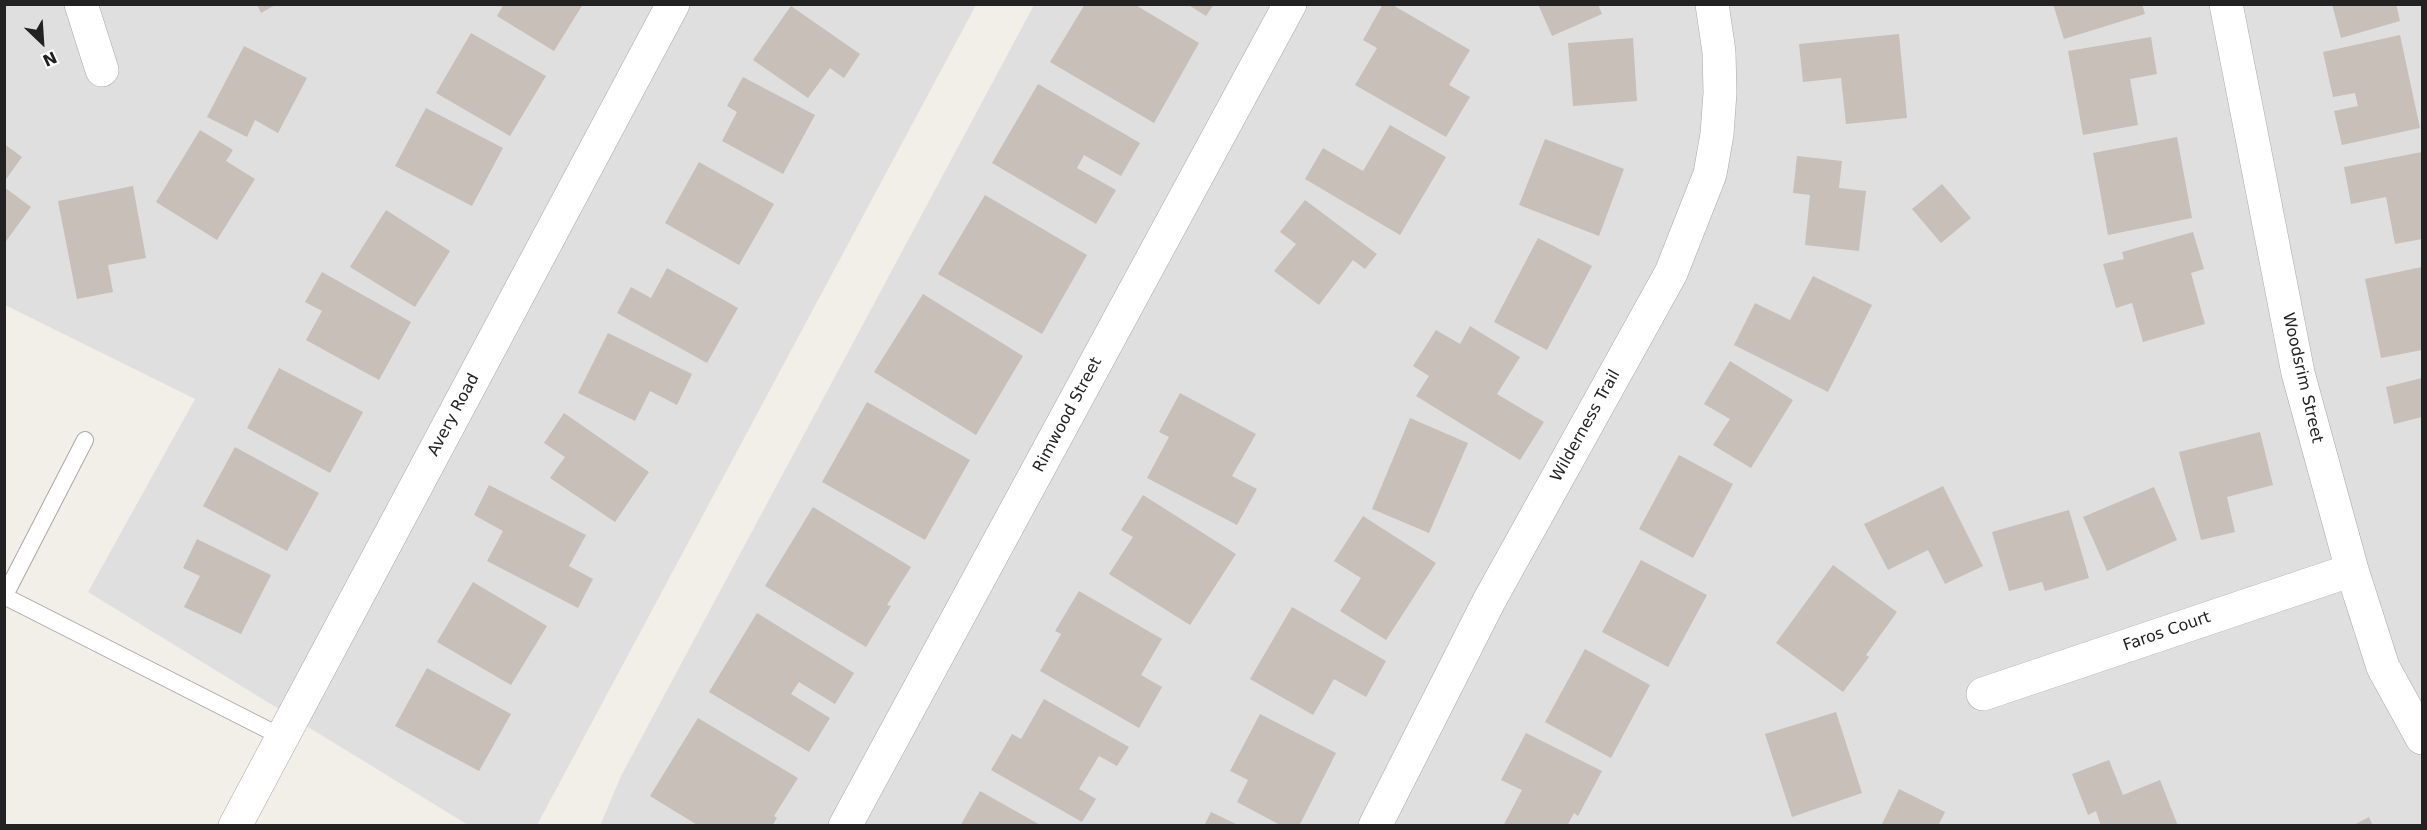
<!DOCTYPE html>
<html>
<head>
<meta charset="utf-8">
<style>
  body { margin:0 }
  #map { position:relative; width:2427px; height:830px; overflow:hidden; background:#f2efe9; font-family:"DejaVu Sans",sans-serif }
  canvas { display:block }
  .frame { position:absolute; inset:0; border:6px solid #222; pointer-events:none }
  .north { position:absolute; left:12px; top:12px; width:60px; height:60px; -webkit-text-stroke:4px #fff; paint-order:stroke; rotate:155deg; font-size:16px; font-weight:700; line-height:24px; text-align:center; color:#222 }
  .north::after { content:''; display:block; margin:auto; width:21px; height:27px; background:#222; clip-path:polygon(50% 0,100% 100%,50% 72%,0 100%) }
</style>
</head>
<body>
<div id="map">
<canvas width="2427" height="830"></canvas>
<div class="frame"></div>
<div class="north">N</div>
</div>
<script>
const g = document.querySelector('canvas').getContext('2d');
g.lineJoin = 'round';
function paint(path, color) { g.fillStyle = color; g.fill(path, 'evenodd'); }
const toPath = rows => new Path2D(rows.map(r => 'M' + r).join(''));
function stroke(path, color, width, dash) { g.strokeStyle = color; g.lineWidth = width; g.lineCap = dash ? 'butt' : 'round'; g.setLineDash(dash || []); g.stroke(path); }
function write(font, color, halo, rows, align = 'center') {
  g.font = font + ' "DejaVu Sans",sans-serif'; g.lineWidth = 5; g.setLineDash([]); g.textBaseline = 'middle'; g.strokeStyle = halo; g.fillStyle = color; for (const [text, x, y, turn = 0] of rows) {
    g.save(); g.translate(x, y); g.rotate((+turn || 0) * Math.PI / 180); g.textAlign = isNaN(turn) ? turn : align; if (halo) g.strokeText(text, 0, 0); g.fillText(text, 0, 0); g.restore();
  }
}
paint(toPath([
  [4,5,976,5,537,825,468,825,88,592,195,399,5,305],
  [1034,5,2422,5,2422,825,600,826,621,776]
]), '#e0dfdf');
paint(toPath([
  [257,4,277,4,261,13],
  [504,4,583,4,554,51,497,16],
  [1085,4,1134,4,1199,43,1154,123,1050,62],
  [1187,4,1214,4,1206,16],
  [1383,4,1391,4,1470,50,1449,85,1470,97,1446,137,1355,85,1377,48,1363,40],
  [1538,4,1598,4,1602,14,1552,36],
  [2053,4,2142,4,2145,14,2064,39],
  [2332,4,2396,4,2400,21,2341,38],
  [791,6,860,54,844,78,830,68,808,98,753,60],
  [471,33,546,76,510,136,436,93],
  [1899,34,1907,118,1846,124,1841,78,1803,82,1799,44],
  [2400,35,2420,128,2342,145,2334,111,2358,106,2355,93,2333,97,2323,52],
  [2151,37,2157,74,2130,79,2138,125,2083,135,2068,51],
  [1633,38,1637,101,1573,106,1568,43],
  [244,46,307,78,278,133,255,120,247,137,207,117],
  [743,77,815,115,783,174,722,141,737,112,727,106],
  [1038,84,1140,143,1121,176,1084,155,1077,168,1116,190,1096,224,992,163],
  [426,108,503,148,472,206,395,166],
  [1390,125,1446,157,1400,235,1305,179,1323,148,1363,171],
  [200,130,233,150,226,161,255,179,217,240,156,202],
  [2177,137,2192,218,2108,235,2093,153],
  [1545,139,1624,169,1599,236,1519,205],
  [4,144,22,157,4,182],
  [2422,152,2422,239,2395,244,2386,197,2351,204,2344,167],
  [1797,156,1842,161,1839,188,1866,191,1859,251,1805,245,1810,195,1793,193],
  [699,162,774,204,739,265,665,223],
  [1942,184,1971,218,1941,243,1912,209],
  [133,186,146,258,108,265,113,292,77,299,58,201],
  [4,187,31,207,4,244],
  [985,195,1087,255,1042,334,938,274],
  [1305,200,1377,254,1365,269,1353,260,1319,305,1274,271,1296,244,1280,232],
  [386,210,450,251,415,307,350,267],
  [2193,232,2204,269,2191,273,2205,324,2143,342,2132,303,2116,308,2103,264,2124,259,2122,252],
  [1538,238,1592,266,1547,350,1494,322],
  [2422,267,2422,350,2381,358,2365,279],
  [667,268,738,308,707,363,617,313,631,287,651,298],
  [322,272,411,322,379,380,306,340,322,311,305,302],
  [1813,276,1872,305,1828,392,1734,345,1755,303,1790,320],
  [923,294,1023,356,976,435,874,372],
  [1470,326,1520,357,1497,394,1544,422,1520,460,1416,396,1429,376,1413,366,1436,330,1460,344],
  [608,333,692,374,677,405,650,391,635,421,578,393],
  [1730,361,1793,400,1751,468,1713,445,1730,419,1704,404],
  [279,368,363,412,330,473,247,428],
  [2422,378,2422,417,2394,424,2386,387],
  [1180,393,1256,434,1232,476,1257,489,1237,525,1147,478,1169,437,1159,432],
  [867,402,970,460,925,540,822,482],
  [564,413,649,472,615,522,550,478,565,457,544,443],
  [1410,418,1468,443,1429,533,1372,509],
  [2260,432,2273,485,2227,497,2235,532,2201,540,2179,452],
  [235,447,319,493,287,551,203,506],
  [1679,455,1733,484,1693,558,1639,529],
  [489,485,586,535,569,566,593,579,578,608,487,561,503,531,474,515],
  [1943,486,1983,566,1945,584,1928,550,1888,570,1864,524],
  [2154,487,2177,540,2107,571,2083,517],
  [1143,495,1236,554,1190,625,1109,574,1133,537,1121,530],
  [813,507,911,567,887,605,891,606,866,647,765,586],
  [2069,510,2089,578,2045,591,2042,582,2009,591,1992,532],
  [1363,516,1436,563,1386,640,1340,611,1361,578,1334,561],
  [197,539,271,575,241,634,184,607,200,576,183,568],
  [1641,560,1707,595,1668,667,1602,632],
  [1833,565,1897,612,1866,655,1869,657,1843,692,1776,643],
  [473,582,547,626,511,685,437,642],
  [1079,591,1162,639,1141,675,1162,687,1139,728,1040,671,1061,634,1055,631],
  [1292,607,1386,661,1366,697,1334,679,1313,715,1250,679],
  [757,613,854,673,835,704,799,682,791,694,830,718,809,752,709,692],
  [1585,649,1650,685,1611,758,1545,722],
  [427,668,511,714,479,771,395,726],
  [1044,699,1129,747,1117,766,1099,756,1079,789,1096,799,1082,822,991,770,1012,734,1021,739],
  [1836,712,1862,793,1792,817,1765,734],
  [1260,714,1336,753,1299,826,1282,826,1237,802,1248,780,1230,771],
  [698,718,798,778,774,816,777,818,772,826,699,826,650,796],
  [1526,733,1602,771,1578,816,1574,813,1567,826,1503,826,1522,790,1501,780],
  [2109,760,2123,795,2160,780,2178,826,2101,826,2096,811,2088,815,2072,774],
  [1899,789,1945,812,1938,826,1881,826],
  [980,791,1042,826,960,826],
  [1211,812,1240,826,1204,826],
  [2369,817,2373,826,2352,826]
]), '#c7bfb8');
const service = toPath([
  [5,595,85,440],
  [4,596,282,737]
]);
const minor = toPath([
  [81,4,102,70],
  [2226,4,2298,373,2352,570,2383,667,2422,738],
  [1983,694,2352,570],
  [235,826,673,4],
  [845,826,1290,4],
  [1375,826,1489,601,1671,273,1710,174,1717,134,1720,93,1719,52,1712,4]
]);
stroke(service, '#a9a9a9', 18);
stroke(minor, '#a9a9a9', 34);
stroke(service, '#fff', 16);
stroke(minor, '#fff', 33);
write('16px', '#222', '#fff', [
  ["Woodsrim Street",2302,378,77],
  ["Avery Road",454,415,-62],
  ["Rimwood Street",1068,415,-62],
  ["Wilderness Trail",1586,426,-61],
  ["Faros Court",2167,632,-19]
]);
</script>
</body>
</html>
